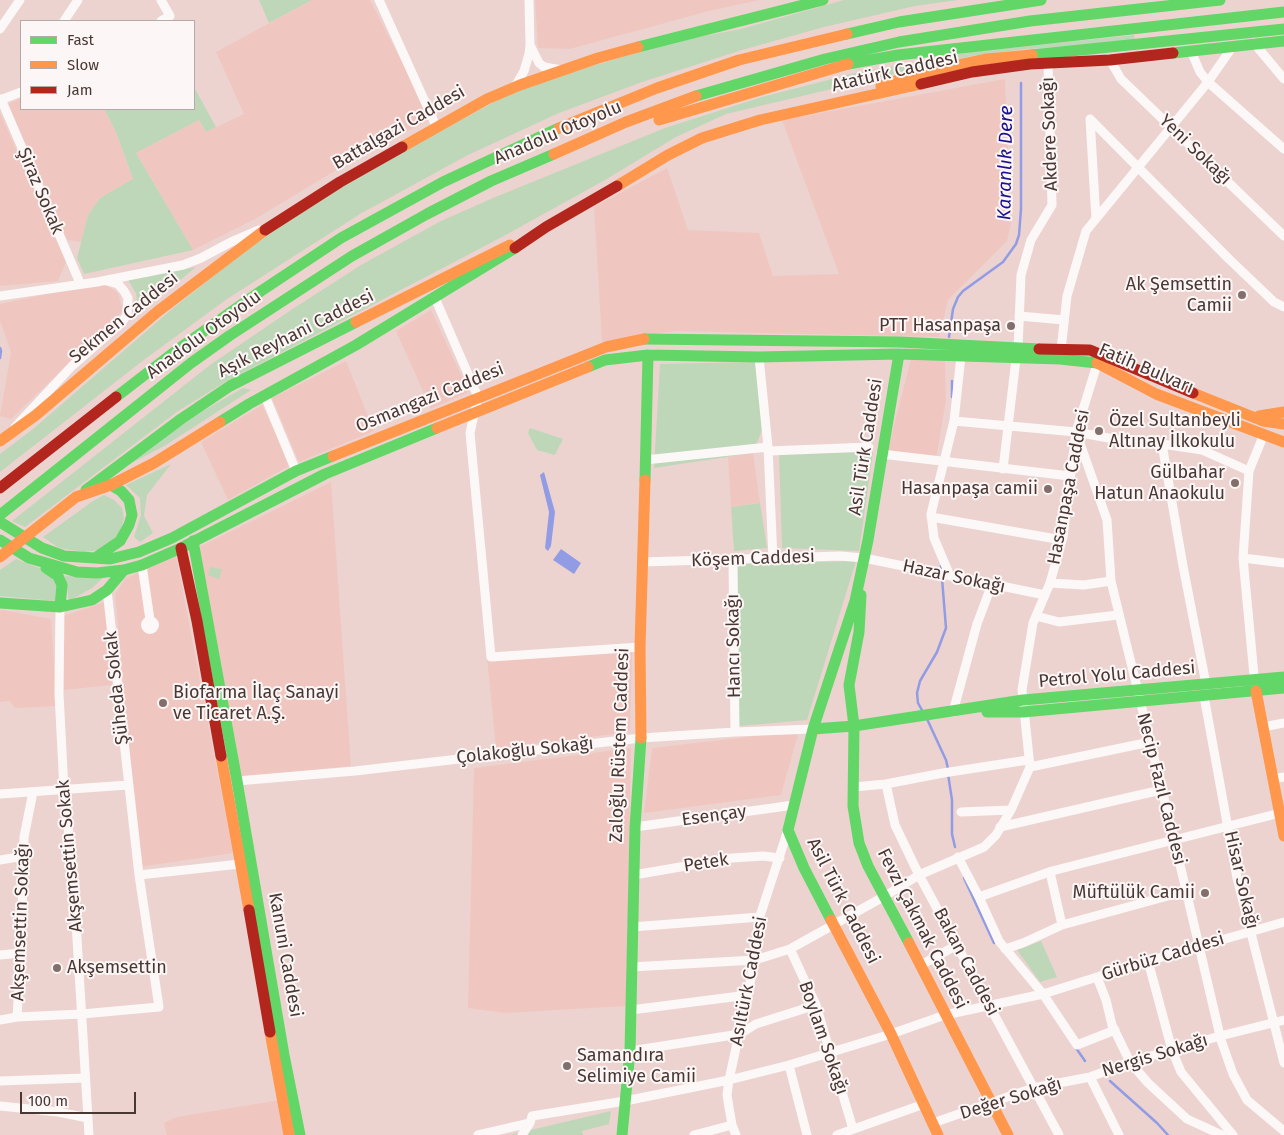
<!DOCTYPE html>
<html>
<head>
<meta charset="utf-8">
<style>
  body { margin:0 }
  #map { position:relative; width:1284px; height:1135px; overflow:hidden; background:#ecd3cf; font-family:"Fira Sans",sans-serif }
  canvas { display:block }
  .legend { position:absolute; left:20px; top:20px; width:175px; height:90px; box-sizing:border-box; background:#fcf7f6; border:1px solid #b4aaa8; margin:0; padding:6px 9px; list-style:none; font-size:15px; color:#493733 }
  .legend li { display:flex; align-items:center; gap:10px; height:25px }
  .legend b { width:25px; border:1px solid #b4aaa8 }
  .scale { position:absolute; left:20px; top:1092px; width:116px; height:22px; box-sizing:border-box; border:2px solid #493733; border-top:0; padding-left:6px; font-size:15px; line-height:18px; white-space:nowrap; color:#493733; -webkit-text-stroke:4px #fcf7f6; paint-order:stroke }
</style>
</head>
<body>
<div id="map">
<canvas width="1284" height="1135"></canvas>
<ul class="legend">
<li><b style="height:6px;background:#63d668"></b>Fast</li>
<li><b style="height:6px;background:#ff974d"></b>Slow</li>
<li><b style="height:6px;background:#b3261e"></b>Jam</li>
</ul>
<div class="scale">100 m</div>
</div>
<script>
const g = document.querySelector('canvas').getContext('2d');
g.lineJoin = 'round';
function paint(path, color) { g.fillStyle = color; g.fill(path, 'evenodd'); }
const toPath = rows => new Path2D(rows.map(r => 'M' + r).join(''));
function stroke(path, color, width, dash) { g.strokeStyle = color; g.lineWidth = width; g.lineCap = dash ? 'butt' : 'round'; g.setLineDash(dash || []); g.stroke(path); }
function write(font, color, halo, rows, align = 'center') {
  g.font = font + ' "Fira Sans",sans-serif'; g.lineWidth = 4; g.setLineDash([]); g.textBaseline = 'middle'; g.strokeStyle = halo; g.fillStyle = color; for (const [text, x, y, turn = 0] of rows) {
    g.save(); g.translate(x, y); g.rotate((+turn || 0) * Math.PI / 180); g.textAlign = isNaN(turn) ? turn : align; if (halo) g.strokeText(text, 0, 0); g.fillText(text, 0, 0); g.restore();
  }
}
paint(toPath([
  [312,0,370,0,431,119,358,157,255,219,193,250,136,153,199,120,206,132,244,114,216,52],
  [535,0,759,0,705,12,570,49,538,48],
  [1005,79,1011,223,1007,241,948,300,939,337,674,331,602,342,594,207,667,168,688,230,759,233,773,276,839,274,782,120],
  [21,98,21,109,104,109,116,132,133,180,100,198,88,215,81,242,67,240,8,104],
  [0,113,66,262,58,281,0,286],
  [102,282,118,293,123,311,11,419,0,416,11,352,0,321,0,304],
  [431,310,469,392,431,409,396,331],
  [912,355,945,358,946,401,936,458,887,453],
  [346,361,374,431,299,462,272,398],
  [262,405,291,465,228,500,201,442],
  [753,453,760,503,731,507,728,457],
  [331,482,351,766,242,777,199,547],
  [176,555,233,853,140,867,115,594,126,578],
  [105,602,112,685,63,690,57,618],
  [3,610,51,619,57,706,15,708,10,701,0,702,0,611],
  [632,649,630,732,496,749,487,658],
  [799,731,781,795,644,813,652,748],
  [631,748,626,1006,505,1013,468,1008,474,768],
  [280,1100,286,1135,167,1135,164,1123,177,1117]
]), '#f0c7c0');
paint(toPath([
  [259,0,312,0,269,23],
  [844,0,958,0,915,6,824,27,742,50,642,82,559,113,468,155,360,214,227,299,145,359,0,472,0,454,33,429,172,309,258,241,350,180,509,94,586,68,671,42,741,29],
  [1134,35,1135,41,1018,50,971,56,726,114,676,137,605,180,502,237,227,381,178,411,25,527,12,521,210,365,291,310,361,265,441,221,493,198,665,128,762,97,855,73,971,52],
  [194,87,216,127,206,132,199,120,136,153,193,250,84,274,77,258,88,215,100,198,133,179,116,132,104,109,194,109],
  [196,267,134,318,138,307,136,293,128,280],
  [756,362,762,430,753,453,654,468,660,364],
  [243,388,251,390,166,445,128,465,191,418],
  [530,428,563,439,555,455,537,450,528,433],
  [873,452,859,551,782,548,779,453],
  [171,464,147,495,144,516,153,533,140,542,134,537,141,515,140,498,126,485],
  [104,495,114,500,122,508,124,519,120,531,111,543,99,550,84,552,59,548,43,537,93,501],
  [760,503,767,548,734,551,731,507],
  [16,559,52,573,59,584,56,601,0,596,0,570],
  [856,561,807,720,739,726,737,564],
  [210,567,222,569,219,579,208,575],
  [65,576,103,578,92,588,69,601],
  [1041,941,1057,977,1040,982,1017,950],
  [611,1111,609,1124,582,1131,583,1135,510,1135]
]), '#bed7b9');
paint(toPath([
  [544,472,555,512,551,546,548,551,545,548,549,512,540,475],
  [561,549,581,563,574,574,553,560]
]), '#929ce5');
stroke(toPath([
  [949,337,953,309,958,297,963,291,1003,262,1016,244,1019,235,1021,209,1021,83],
  [0,348,1,351,0,358],
  [952,381,952,397],
  [923,712,918,703,917,693,920,681,937,652,946,628,941,566],
  [927,719,946,760,948,769],
  [948,774,952,800,952,834,955,847],
  [964,878,994,943],
  [1076,1048,1085,1061],
  [1110,1081,1157,1123,1168,1135]
]), '#929ce5', 2.5);
stroke(toPath([
  [379,0,436,126],
  [64,21,78,0],
  [161,21,170,16,161,0],
  [0,29,20,0],
  [1254,43,1284,79],
  [530,45,539,63,544,67,562,70],
  [1191,51,1200,72,1208,82,1284,149],
  [1110,60,1121,79,1284,236],
  [515,87,524,71,529,54,530,45,529,0],
  [1,99,80,283],
  [0,100,21,92],
  [1096,219,1090,119,1229,259,1274,302,1284,307],
  [0,296,97,282,183,265,201,258,231,242,259,230],
  [435,298,478,397,470,433,491,657,640,647],
  [1019,316,1064,320],
  [1018,349,1021,275,1031,240,1052,205,1048,63],
  [1061,350,1067,296,1086,231,1208,82,1233,46],
  [265,396,296,471],
  [954,421,1076,432,1119,440,1162,444],
  [15,427,72,366,122,322,127,315,128,298,124,291,118,284,107,281],
  [1076,432,1107,520,1111,581,1174,839,1221,1040,1233,1074,1247,1100,1284,1131],
  [768,447,773,559],
  [769,451,869,447],
  [881,454,1070,476],
  [645,460,768,447,759,357],
  [1003,469,1016,359],
  [931,517,1062,540],
  [1243,558,1284,563],
  [733,561,735,732],
  [642,562,840,556,864,558,1045,595],
  [142,565,150,620],
  [950,576,934,538,931,514,954,421,961,356],
  [1050,583,1084,585,1111,581],
  [60,607,59,694,64,790,73,873,89,1135],
  [1036,616,1059,622,1118,615],
  '145.5 625a4.5 4.5 0 1 1 9 0a4.5 4.5 0 1 1-9 0Z',
  [1206,684,1183,566,1162,444,1202,450,1249,471],
  [1255,686,1243,558,1249,471,1264,434],
  [1204,696,1237,878,1284,1063],
  [953,712,977,624,992,584],
  [1263,727,1284,723],
  [1030,767,1022,690,1033,623,1050,583,1063,537,1076,432,1099,358],
  [1030,767,1150,742],
  [1273,779,1284,777],
  [237,781,355,771,641,738,735,732,813,729],
  [886,784,895,825,919,875,1059,1135],
  [854,787,886,784,943,773,1028,760],
  [33,792,24,837,21,953,17,1017,82,1014,159,1007,139,875,107,590],
  [0,794,128,785],
  [961,812,1011,810],
  [635,827,794,805],
  [1000,827,1161,790],
  [958,857,979,897,999,941,1043,994,1077,1045,1115,1030],
  [0,860,24,856],
  [1050,872,1062,925],
  [139,875,240,864],
  [634,875,732,858,763,856,780,858],
  [979,897,1052,871,1280,813],
  [632,927,760,917],
  [790,949,816,1005,853,1129],
  [1005,949,1023,943,1062,925,1186,891],
  [0,955,21,953],
  [1148,961,1172,1050,1181,1072,1233,1135],
  [921,965,957,945],
  [631,967,755,960,790,949,885,896,919,875,984,847,996,835,1011,810,1030,767],
  [1097,977,1106,1000,1112,1025,1130,1062,1148,1083,1187,1119,1222,1135],
  [631,1010,748,995],
  [0,1020,17,1017],
  [630,1051,740,1034,756,1024,816,1005],
  [789,1065,807,1135],
  [1090,1077,1119,1135],
  [0,1081,85,1078],
  [0,1106,58,1112,88,1118],
  [933,1123,1033,1088,1090,1077,1130,1062,1220,1036,1284,1020],
  [478,1135,530,1123,532,1116,625,1101,729,1080,789,1065,891,1034,945,1015,1043,994,1148,961,1284,922],
  [522,1135,530,1123],
  [694,1135,732,1125],
  [736,1135,732,1125,727,1095,729,1080,755,960,759,919,788,830],
  [837,1135,924,1104]
]), '#fcf8f8', 9);
stroke(toPath([
  [847,34,899,22,1041,0],
  [638,47,823,0],
  [1173,53,1284,41],
  [1032,55,1284,29],
  [848,64,898,55,1284,12],
  [696,96,825,59,899,42,1030,21,1220,0],
  [644,339,900,342,1039,349],
  [588,367,605,360,648,355,759,357,899,354,1060,359,1097,363],
  [116,397,177,350,261,291,341,238,443,182,559,128],
  [220,422,249,404,356,345,515,248],
  [645,480,648,355],
  [86,490,181,419,230,386,356,322],
  [0,515,191,363,229,336,352,256,427,214,491,181,554,154],
  [0,522,42,548,64,556,110,559,139,552,172,538,296,471,333,456],
  [0,540,29,558,77,572,97,573,124,570,142,565,181,548,325,474,437,428],
  [193,541,237,781,284,1055,300,1135],
  [95,558,120,541,129,525,132,515,129,500,121,491,111,485],
  [46,568,58,576,62,585,60,607],
  [861,595,859,632,849,685,854,726,853,806,859,843,868,866,909,943],
  [0,603,60,607,92,600,107,590,124,570],
  [987,712,1023,712,1284,688],
  [813,729,854,726,1023,700,1284,677],
  [831,920,804,868,788,830,813,729,855,601,868,540,899,354],
  [622,1135,630,1051,635,827,641,738]
]), '#63d668', 11);
stroke(toPath([
  [881,86,916,74,987,59,1032,55],
  [659,120,848,64],
  [559,128,657,88,739,60,847,34],
  [402,147,487,99,520,85,598,58,638,47],
  [554,154,626,122,696,96],
  [617,186,668,155,702,138,760,120,921,84],
  [356,322,510,245],
  [1097,363,1156,394,1284,442],
  [1193,393,1263,421,1284,424],
  [1259,416,1284,412],
  [437,428,588,367],
  [0,441,36,415,157,312,265,230],
  [333,456,606,347,644,339],
  [0,557,76,497,111,485,154,463,220,422],
  [1256,691,1284,836],
  [641,738,640,647,645,480],
  [221,756,249,910],
  [831,920,891,1034,938,1135],
  [909,943,1008,1135],
  [270,1032,289,1135]
]), '#ff974d', 11);
stroke(toPath([
  [921,84,972,72,1030,64,1110,60,1173,53],
  [265,230,340,182,402,147],
  [515,248,546,227,617,186],
  [1039,349,1090,350,1193,393],
  [0,488,116,397],
  [181,548,197,621,221,756],
  [249,910,270,1032]
]), '#b3261e', 11);
for (const [x, y, r, color] of [
  [1242,295,5,"#826e6a"],
  [1011,326,5,"#826e6a"],
  [1099,431,5,"#826e6a"],
  [1235,483,5,"#826e6a"],
  [1048,489,5,"#826e6a"],
  [163,703,5,"#826e6a"],
  [1205,893,5,"#826e6a"],
  [57,968,5,"#826e6a"],
  [567,1066,5,"#826e6a"]
]) { const dot = new Path2D(); dot.arc(x, y, r, 0, 2 * Math.PI); g.fillStyle = color; g.fill(dot); stroke(dot, '#fcf7f6', 2); }
write('18px', '#493733', '#fcf7f6', [
  ["Atatürk Caddesi",895,72,-13],
  ["Battalgazi Caddesi",399,128,-30],
  ["Anadolu Otoyolu",558,133,-23],
  ["Akdere Sokağı",1050,134,-92],
  ["Yeni Sokağı",1195,150,44],
  ["Şiraz Sokak",40,191,67],
  ["Sekmen Caddesi",124,318,-39],
  ["Aşık Reyhani Caddesi",296,334,-27],
  ["Anadolu Otoyolu",204,335,-36],
  ["Fatih Bulvarı",1146,369,23],
  ["Osmangazi Caddesi",430,398,-22],
  ["Asil Türk Caddesi",866,447,-81],
  ["Hasanpaşa Caddesi",1069,487,-79],
  ["Köşem Caddesi",753,559,-2],
  ["Hazar Sokağı",954,577,12],
  ["Hancı Sokağı",734,646,-91],
  ["Petrol Yolu Caddesi",1117,675,-5],
  ["Şüheda Sokak",117,688,-96],
  ["Zaloğlu Rüstem Caddesi",620,745,-88],
  ["Çolakoğlu Sokağı",525,751,-6],
  ["Necip Fazıl Caddesi",1161,789,76],
  ["Esençay",714,816,-8],
  ["Akşemsettin Sokak",70,856,-95],
  ["Petek",706,863,-9],
  ["Hisar Sokağı",1241,880,77],
  ["Asil Türk Caddesi",843,901,63],
  ["Akşemsettin Sokağı",21,922,-88],
  ["Fevzi Çakmak Caddesi",922,929,63],
  ["Kanuni Caddesi",285,955,80],
  ["Gürbüz Caddesi",1163,957,-17],
  ["Bakan Caddesi",966,962,62],
  ["Asıltürk Caddesi",749,981,-79],
  ["Boylam Sokağı",823,1038,71],
  ["Nergis Sokağı",1155,1056,-17],
  ["Değer Sokağı",1011,1099,-17]
]);
write('18px', '#493733', '#fcf7f6', [
  ["Ak Şemsettin",1232,285],
  ["Camii",1232,306],
  ["PTT Hasanpaşa",1001,326],
  ["Özel Sultanbeyli",1109,421,"left"],
  ["Altınay İlkokulu",1109,442,"left"],
  ["Gülbahar",1225,473],
  ["Hatun Anaokulu",1225,494],
  ["Hasanpaşa camii",1038,489],
  ["Biofarma İlaç Sanayi",173,693,"left"],
  ["ve Ticaret A.Ş.",173,714,"left"],
  ["Müftülük Camii",1195,893],
  ["Akşemsettin",67,968,"left"],
  ["Samandıra",577,1056,"left"],
  ["Selimiye Camii",577,1077,"left"]
], 'right');
write('italic 19px', '#1b1191', '#fcf7f6', [
  ["Karanlık Dere",1006,163,-89]
]);
</script>
</body>
</html>
